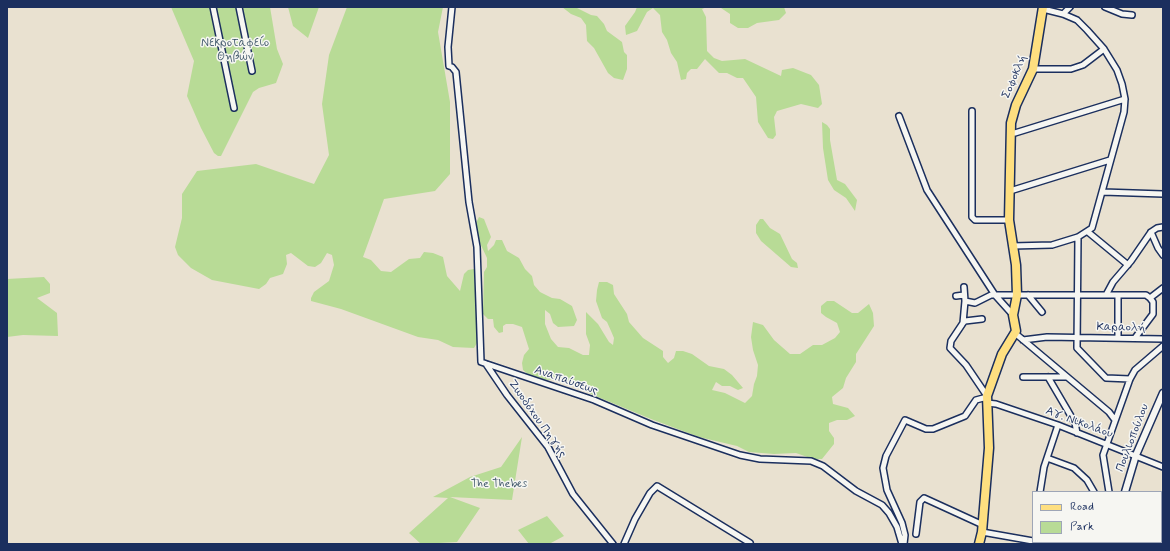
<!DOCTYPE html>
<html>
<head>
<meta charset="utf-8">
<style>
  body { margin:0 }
  #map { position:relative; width:1170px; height:551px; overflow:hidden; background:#e9e1d0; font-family:Mynerve,sans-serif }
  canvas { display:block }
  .frame { position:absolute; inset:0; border:8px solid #1b2f5e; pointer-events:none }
  .legend { position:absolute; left:1032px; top:491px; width:130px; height:52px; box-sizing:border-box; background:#f6f6f2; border:1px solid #9ea6b7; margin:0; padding:5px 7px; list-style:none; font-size:12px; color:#1b2f5e }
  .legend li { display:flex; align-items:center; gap:8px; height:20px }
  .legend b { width:20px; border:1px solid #9ea6b7 }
</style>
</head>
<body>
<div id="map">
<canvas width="1170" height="551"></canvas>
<div class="frame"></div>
<ul class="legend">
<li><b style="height:5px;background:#fedf80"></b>Road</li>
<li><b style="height:11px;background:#b8db96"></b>Park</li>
</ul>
</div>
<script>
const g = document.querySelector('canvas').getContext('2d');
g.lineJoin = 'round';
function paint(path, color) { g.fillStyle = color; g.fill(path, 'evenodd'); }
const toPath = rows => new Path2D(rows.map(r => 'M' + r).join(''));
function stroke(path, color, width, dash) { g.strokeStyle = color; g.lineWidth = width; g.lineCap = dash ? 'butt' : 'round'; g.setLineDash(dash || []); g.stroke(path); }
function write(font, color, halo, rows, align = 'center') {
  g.font = font + ' Mynerve,sans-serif'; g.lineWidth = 3; g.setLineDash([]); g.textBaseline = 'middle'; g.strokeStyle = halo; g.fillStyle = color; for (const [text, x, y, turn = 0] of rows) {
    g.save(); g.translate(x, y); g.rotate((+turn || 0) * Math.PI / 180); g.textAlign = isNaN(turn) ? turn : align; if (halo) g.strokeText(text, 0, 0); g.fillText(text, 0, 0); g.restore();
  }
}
paint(toPath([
  [171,7,270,7,277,49,283,64,276,83,259,88,253,92,221,156,218,156,214,153,201,128,187,96,194,61],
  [288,7,319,7,308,38,293,26],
  [347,7,443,7,438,32,450,102,450,174,435,191,384,199,363,257,371,260,381,271,391,272,409,259,420,258,424,252,433,253,443,257,447,276,460,291,464,274,468,270,474,269,478,324,477,343,474,348,453,347,438,340,418,337,341,309,311,301,311,298,314,292,329,281,334,265,332,255,327,253,321,263,315,267,308,266,291,253,286,255,287,264,283,274,270,278,266,284,259,289,212,280,191,268,178,255,175,247,182,218,182,194,197,171,256,164,314,184,329,155,322,104,329,55],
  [562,7,575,7,591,15,597,16,604,24,607,31,622,42,624,52,627,55,627,69,623,80,614,78,608,73,594,48,587,41,586,25,581,18,571,14],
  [637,7,707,7,702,9,706,17,707,51,714,58,722,61,745,59,781,76,782,70,793,68,811,75,819,85,822,104,818,108,801,104,777,111,774,117,776,135,773,139,768,138,758,122,756,97,743,78,737,78,727,73,719,73,705,59,697,69,691,69,687,73,686,79,681,80,677,62,671,53,667,40,662,32,660,15,653,8,647,12,637,31,626,35,625,26,635,12],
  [711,7,784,7,786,13,779,20,757,23,748,28,738,28,730,23,730,14,721,8],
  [822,122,827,125,830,129,830,140,837,180,845,184,857,200,855,211,846,198,834,190,828,180,823,148],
  [479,217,484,219,491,237,487,245,488,251,494,245,496,240,502,240,507,251,519,258,525,269,532,276,534,285,540,292,552,298,560,299,572,306,577,320,574,326,558,327,553,323,550,314,545,310,545,324,551,339,558,347,569,348,583,355,589,355,590,345,586,334,586,312,598,324,609,342,613,345,614,338,611,331,607,322,602,318,596,301,597,290,599,282,607,282,613,285,614,294,627,314,629,322,643,338,663,351,663,357,668,363,674,358,676,351,683,351,692,354,709,366,724,369,732,375,743,388,738,390,730,386,722,386,716,382,712,390,725,393,745,403,752,396,754,384,757,376,758,365,753,350,751,337,753,322,763,325,774,340,790,354,800,354,813,345,822,345,835,338,840,332,837,323,826,317,821,313,821,306,827,301,834,301,852,313,858,313,869,304,873,313,874,326,856,354,856,362,846,378,843,388,832,397,833,404,848,408,855,416,847,420,837,420,829,423,829,431,834,438,834,444,822,459,813,459,796,453,774,454,749,452,737,446,699,437,651,419,593,395,564,379,544,380,530,376,523,370,522,363,524,355,529,349,522,327,513,324,506,324,503,326,503,332,499,333,494,327,493,319,488,319,483,314,484,272,487,267,487,258,479,241,476,223],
  [760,219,763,219,770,228,780,234,792,259,797,263,798,268,791,267,761,241,756,233,756,225],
  [44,277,50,284,50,293,37,298,57,313,58,336,23,335,7,337,7,279],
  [522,437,512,500,450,497,480,508,457,542,421,544,409,533,448,498,433,497,470,477,501,467],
  [547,516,564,536,549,544,529,544,518,530]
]), '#b8db96');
const minor = toPath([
  [213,7,234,108],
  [239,7,252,71],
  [452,7,448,47,449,66,452,67,456,72,469,202,477,247,481,362,594,400,652,425,740,455,760,459,811,461,823,466,856,491,882,505,889,513,897,527,902,544],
  [1105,7,1122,14,1132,15],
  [1063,14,1070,7],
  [1033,69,1071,69,1083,65,1104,49],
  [972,111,972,217,975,220,1009,220],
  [899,116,927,190,995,295,1013,315],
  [1010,133,1015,133,1125,99],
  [1010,191,1110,160],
  [1103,192,1163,194],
  [1088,232,1128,265],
  [1151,232,1158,248,1163,255],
  [1078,237,1077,348,1106,378,1130,379],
  [1012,246,1052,245,1078,237,1092,228,1124,112,1125,99,1122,84,1117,70,1104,49,1087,30,1077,20,1063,14,1043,9],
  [964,287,965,301,975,303,991,295,1106,295,1113,282,1131,261,1151,232,1157,228,1163,227],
  [1028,295,1042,312],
  [1106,295,1146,295,1150,298,1153,302,1153,314,1135,338],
  [956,296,964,295],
  [1150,298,1163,288],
  [982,319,965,321,963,323,951,341,950,348,966,365,987,396],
  [963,323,965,301],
  [1016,334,1109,412,1115,420],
  [1118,338,1118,295],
  [1023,340,1047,337,1163,339],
  [486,364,507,395,548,447,573,494,613,544],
  [1023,377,1066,377],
  [1048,377,1075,423,1077,433],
  [987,403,996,404,1058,425,1163,467],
  [1047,458,1074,468,1087,480,1094,492],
  [1040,492,1044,467,1058,425],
  [1109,492,1103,455,1130,379,1135,370,1163,346],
  [1161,505,1163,501],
  [982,532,1033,541],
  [916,534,920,502,924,498,983,525],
  [624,544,635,519,650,493,657,486,750,543],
  [904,544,905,535,902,523,887,490,883,468,886,456,905,420,926,429,933,429,965,416,976,400,987,397],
  [1065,544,1065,542],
  [1143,544,1144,542]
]);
const tertiary = toPath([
  [1125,492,1136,455,1163,393],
  [1112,544,1112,542]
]);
const primary = toPath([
  [979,544,982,532,989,448,987,396,1002,354,1016,331,1013,315,1017,295,1016,265,1009,220,1011,123,1016,105,1033,69,1043,7]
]);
stroke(minor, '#1b2f5e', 8);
stroke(tertiary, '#1b2f5e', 9);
stroke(primary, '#1b2f5e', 11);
stroke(minor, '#f6f6f2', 5);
stroke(tertiary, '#f6f6f2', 6);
stroke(primary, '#fedf80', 8);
write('12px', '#425a6c', '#f6f6f2', [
  ["Νεκροταφείο",235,43],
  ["Θηβών",235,57],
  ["The Thebes",499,484]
]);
write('12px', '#1b2f5e', '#f6f6f2', [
  ["Σοφοκλή",1015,77,-67],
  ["Καραολή",1121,328,1],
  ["Αναπαύσεως",566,381,19],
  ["Ζωοδόχου Πηγής",537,419,55],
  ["Αγ. Νικολάου",1079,423,20],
  ["Πουλιοπούλου",1133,438,-69]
]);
</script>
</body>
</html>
